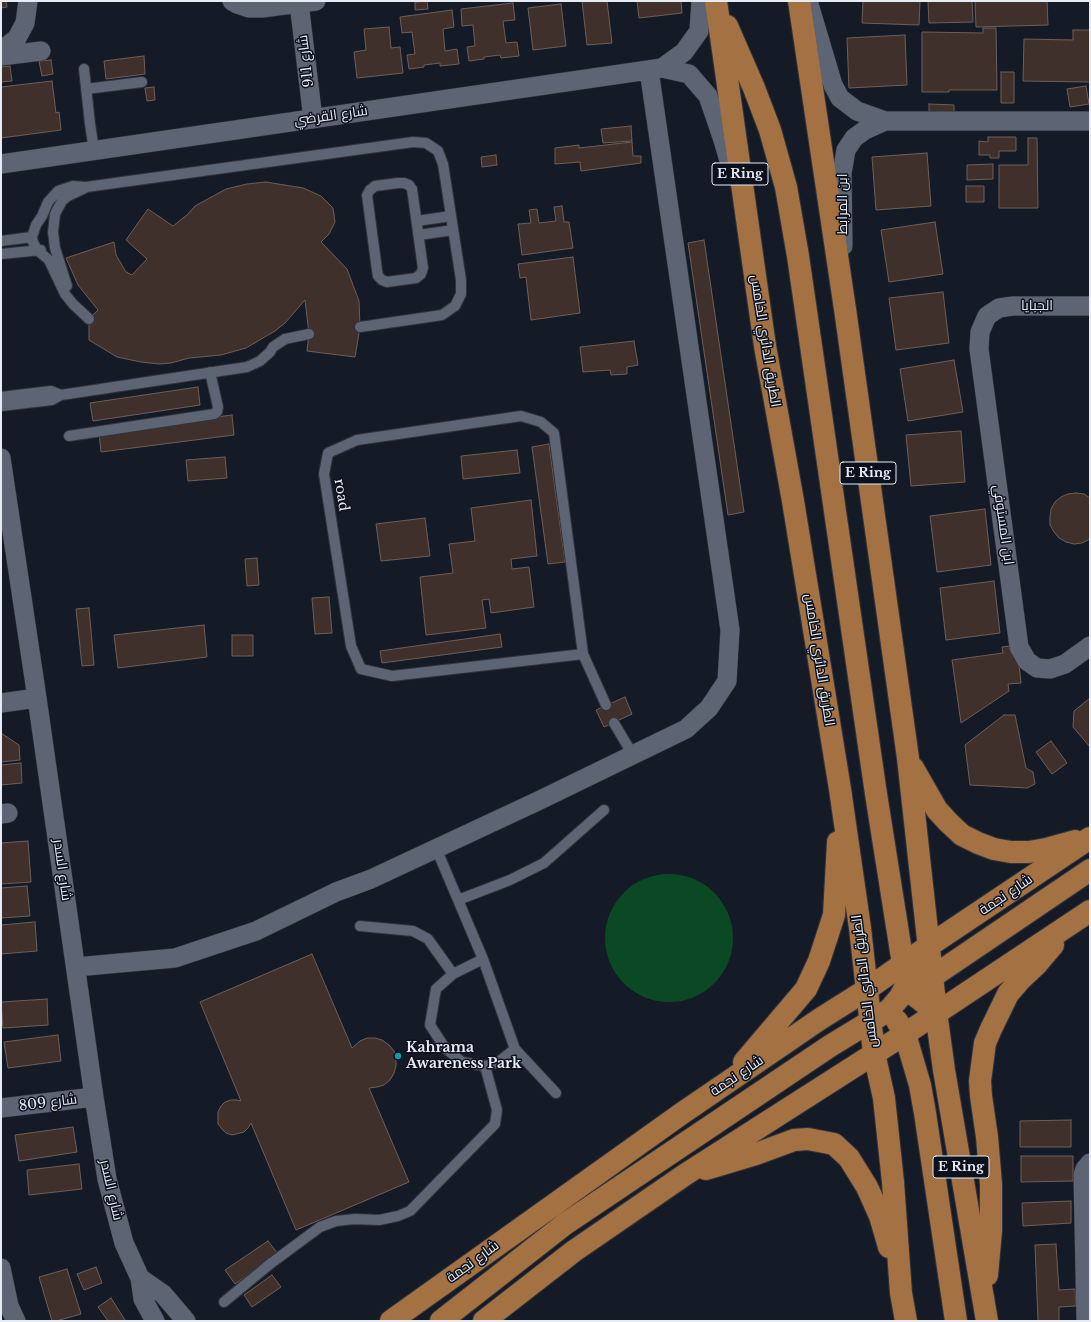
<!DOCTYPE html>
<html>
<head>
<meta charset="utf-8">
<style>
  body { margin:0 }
  #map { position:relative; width:1091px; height:1322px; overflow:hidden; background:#151b26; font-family:"Libre Baskerville",serif }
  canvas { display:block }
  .frame { position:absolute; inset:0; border:2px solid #e7ebf4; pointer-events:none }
</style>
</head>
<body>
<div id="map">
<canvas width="1091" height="1322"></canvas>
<div class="frame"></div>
</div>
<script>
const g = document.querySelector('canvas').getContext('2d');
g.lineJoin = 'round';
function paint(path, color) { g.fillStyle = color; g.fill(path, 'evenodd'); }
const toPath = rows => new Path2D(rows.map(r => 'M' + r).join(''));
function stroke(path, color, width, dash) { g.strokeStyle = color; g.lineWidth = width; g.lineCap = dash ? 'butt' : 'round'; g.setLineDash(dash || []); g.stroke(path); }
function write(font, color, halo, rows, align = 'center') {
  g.font = font + ' "Libre Baskerville",Cairo,serif'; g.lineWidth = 3; g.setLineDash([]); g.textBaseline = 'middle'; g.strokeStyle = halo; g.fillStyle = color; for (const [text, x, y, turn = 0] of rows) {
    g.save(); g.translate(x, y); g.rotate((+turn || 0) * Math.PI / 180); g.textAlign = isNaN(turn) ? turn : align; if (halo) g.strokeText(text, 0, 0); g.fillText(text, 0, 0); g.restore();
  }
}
paint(toPath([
  '605 938a64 64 0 1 1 128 0a64 64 0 1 1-128 0Z'
]), '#0b4925');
const building = toPath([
  [1,1,6,1,7,7,1,8,1,1],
  [427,1,428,9,415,10,415,2,427,1],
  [582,1,607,1,612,43,587,45,582,1],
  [637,1,681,1,682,13,639,18,637,1],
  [863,1,920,1,919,25,862,23,863,1],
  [928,1,972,1,973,22,929,23,928,1],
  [975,1,1047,1,1048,25,976,27,975,1],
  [513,3,515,20,503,21,506,43,517,42,519,56,501,58,500,55,484,57,484,59,469,61,467,47,475,46,473,25,462,26,461,9,513,3],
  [561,4,566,46,533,50,528,8,561,4],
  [452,10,454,27,443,29,445,51,457,49,459,64,440,66,440,63,424,65,424,67,409,69,407,55,415,54,412,32,402,33,400,17,452,10],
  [389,27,391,48,400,47,403,73,357,78,354,52,366,50,364,29,389,27],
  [983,28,996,28,997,90,949,90,949,92,922,92,922,32,983,33,983,28],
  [1073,30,1090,30,1090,82,1023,81,1024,39,1073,40,1073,30],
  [905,35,907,85,849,88,847,38,905,35],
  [144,56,145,74,106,79,104,61,144,56],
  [51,60,53,74,42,76,39,61,51,60],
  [10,66,12,81,1,82,1,67,10,66],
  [1001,72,1014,72,1014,103,1001,103,1001,72],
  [52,81,56,113,59,112,61,130,1,138,1,87,52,81],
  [1086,86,1089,104,1070,107,1067,89,1086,86],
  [154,87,155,100,147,101,145,88,154,87],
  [929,104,954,105,954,113,929,112,929,104],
  [631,126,632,141,603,143,601,129,631,126],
  [988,137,1016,137,1016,151,999,151,999,158,990,158,990,155,979,155,979,141,988,142,988,137],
  [1028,138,1037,138,1038,208,999,208,999,165,1028,165,1028,138],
  [632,142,633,156,641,156,641,163,581,171,580,162,555,164,555,148,579,145,579,148,632,142],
  [927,153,931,206,876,210,872,157,927,153],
  [496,155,497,165,482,167,481,157,496,155],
  [993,164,993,179,967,180,967,165,993,164],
  [266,182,303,188,321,196,333,208,335,222,329,234,321,242,347,269,359,301,360,327,355,357,307,351,309,334,305,300,285,323,275,331,246,348,221,355,189,358,171,363,159,364,141,362,117,357,89,340,89,319,98,310,78,285,66,258,114,242,116,255,126,272,132,275,147,259,126,240,148,209,173,226,187,215,195,206,226,189,247,184,266,182],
  [966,186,984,186,984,202,966,202,966,186],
  [562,206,564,222,569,222,573,248,522,255,518,224,531,223,529,210,537,209,539,223,556,221,554,207,562,206],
  [935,222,943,274,889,282,881,230,935,222],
  [704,240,744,512,728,515,688,243,704,240],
  [573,257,580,313,531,320,526,277,520,278,518,264,573,257],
  [943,292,949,343,896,350,889,298,943,292],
  [634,341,638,365,627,367,627,374,611,375,610,370,583,372,580,347,634,341],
  [954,360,963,412,908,421,900,369,954,360],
  [198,387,200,405,93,421,90,403,198,387],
  [232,415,234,435,101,452,99,432,232,415],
  [961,431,965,482,911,486,906,435,961,431],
  [549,444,565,562,548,564,532,447,549,444],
  [517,450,520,473,463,479,461,456,517,450],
  [225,457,227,478,188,481,186,460,225,457],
  [1076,493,1084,494,1090,498,1090,539,1082,543,1074,544,1066,542,1059,538,1054,532,1050,525,1050,517,1051,509,1055,502,1061,497,1068,494,1076,493],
  [531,500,537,556,511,559,512,569,529,567,534,607,491,613,489,599,482,600,486,628,426,635,420,577,453,573,449,544,475,541,471,508,531,500],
  [985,509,991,565,937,572,930,516,985,509],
  [425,518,430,556,381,561,376,524,425,518],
  [257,558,259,585,247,586,245,559,257,558],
  [994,581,1000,633,946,640,940,588,994,581],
  [329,597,332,633,315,634,312,598,329,597],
  [89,608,94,665,82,666,76,609,89,608],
  [204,625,207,657,118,668,114,635,204,625],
  [500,634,502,647,382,663,380,651,500,634],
  [232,635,253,635,253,656,232,656,232,635],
  [1017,645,1021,683,1008,684,1009,691,961,723,952,660,1003,653,1002,647,1017,645],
  [625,697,632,714,604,727,596,710,625,697],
  [1090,698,1090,747,1073,727,1074,711,1090,698],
  [1004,715,1015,715,1026,768,1033,772,1035,784,1027,788,970,785,965,745,1004,715],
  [1,733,19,745,20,760,1,762,1,733],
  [1051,741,1067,763,1052,774,1036,752,1051,741],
  [21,763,22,783,1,785,1,765,21,763],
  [28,841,31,882,1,884,1,843,28,841],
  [27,886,30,916,1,918,1,888,27,886],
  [35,922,37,951,1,954,1,925,35,922],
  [312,954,352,1048,360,1041,367,1038,375,1038,382,1040,389,1045,394,1051,396,1058,396,1066,394,1073,390,1080,384,1085,377,1087,369,1088,409,1182,296,1230,251,1123,248,1128,244,1132,232,1135,226,1133,222,1129,218,1124,218,1112,221,1106,225,1102,231,1100,237,1100,241,1101,200,1002,312,954],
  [47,999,48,1025,3,1028,1,1002,47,999],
  [58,1035,61,1061,8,1068,4,1042,58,1035],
  [1071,1120,1071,1147,1020,1147,1020,1121,1071,1120],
  [73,1127,77,1152,19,1161,15,1135,73,1127],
  [1021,1156,1073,1156,1073,1181,1021,1182,1021,1156],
  [79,1164,82,1189,29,1195,27,1170,79,1164],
  [1071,1201,1071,1223,1023,1226,1022,1203,1071,1201],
  [268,1241,278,1254,235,1284,225,1270,268,1241],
  [1056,1244,1059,1290,1075,1289,1076,1306,1059,1307,1059,1321,1038,1321,1035,1245,1056,1244],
  [96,1267,102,1283,84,1290,77,1274,96,1267],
  [67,1269,81,1314,56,1321,52,1321,39,1277,67,1269],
  [272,1275,281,1287,252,1307,244,1295,272,1275],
  [111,1298,125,1320,123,1321,108,1321,98,1307,111,1298]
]);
paint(building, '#40302b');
stroke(building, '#6f5e58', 1);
const service = toPath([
  [84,69,90,124,94,150],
  [86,89,142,82],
  [398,183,404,183,409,185,412,189,423,268,421,274,416,278,387,282,382,280,378,276,377,270,367,195,370,190,375,186,398,183],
  [417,221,451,216],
  [419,235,453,230],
  [1,241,32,237],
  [1,254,41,250],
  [67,286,55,248,53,232,55,214,62,201,68,196,85,188],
  [89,319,73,304,65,294,49,260,37,250,33,242,32,237,36,225,42,216,48,202,58,191,73,186,86,187,413,142,426,143,438,151,443,164,461,280,461,294,455,306,442,315,360,327],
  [1,397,51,391,61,395],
  [1,406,52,400,61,395,247,367,260,361,270,352,273,347,285,339,309,334],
  [69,436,214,414,217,412,218,407,210,372],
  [583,654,392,676,361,669,351,646,324,474,328,453,357,440,521,416,541,422,554,433,583,654,606,705],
  [614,723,633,755],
  [436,848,483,959,515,1049,497,1063,485,1066,462,1062,445,1048,430,1025,436,989,453,974,483,959],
  [458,900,510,880,544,863,604,810],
  [360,926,413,931,428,939,453,974],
  [515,1049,556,1093],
  [224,1302,270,1264,320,1227,336,1221,355,1219,379,1220,398,1216,410,1211,495,1124,497,1110,485,1066]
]);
const minor = toPath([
  [232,1,237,4,249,8,262,8,316,1],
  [808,1,833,85,840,98,857,111,885,121,1090,121],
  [299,3,313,119],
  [1,51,17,38,25,23,28,1],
  [1,56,41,51],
  [662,68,684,52,699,31,701,1],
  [1,164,662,68,689,74,708,96,723,140,733,174],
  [843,246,842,173,846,150,854,138,865,130,885,121],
  [1090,306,1013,306,999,308,987,316,980,332,979,349,1019,647,1027,661,1037,668,1050,669,1065,664,1090,646],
  [1,458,37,698,94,1097,107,1179,124,1243,140,1278,143,1299,155,1321],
  [1,703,37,698],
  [1,814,8,813],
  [76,967,175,958,256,931,336,892,371,879,538,801,686,729,709,708,727,681,730,630,649,70],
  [1,1108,94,1097],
  [1,1268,9,1306,16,1321],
  [140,1278,163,1294,186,1321],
  [1086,1321,1083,1175,1085,1169,1090,1163]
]);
const primary = toPath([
  [716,1,765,346,793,501,840,789,860,928,874,1053,884,1098,893,1182,901,1293,906,1321],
  [799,1,845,309,908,758,936,1012,944,1070,987,1321],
  [727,26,754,88,770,130,786,187,798,256,876,794,903,964,907,983,914,995,936,1012],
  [913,768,937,810,949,823,962,835,978,843,994,849,1011,852,1029,852,1046,849,1075,841],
  [924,985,932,977,1090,870],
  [897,1021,905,1034,920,1085,925,1113,956,1321],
  [744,1062,806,989,819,961,834,915,838,842],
  [706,1169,756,1154,794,1140,808,1139,834,1144,849,1158,867,1187,880,1216,889,1247],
  [987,1275,991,1231,991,1184,987,1137,981,1096,980,1081,985,1043,991,1029,1008,994,1020,980,1037,964,1053,945],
  [391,1321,681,1114,820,1019,866,990,930,945,1090,838],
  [441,1321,565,1224,830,1046,889,1010,900,997,913,973],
  [484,1321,574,1251,686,1174,905,1034,1090,911]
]);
stroke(service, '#31343d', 12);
stroke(minor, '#31343d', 20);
stroke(primary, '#31343d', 24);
stroke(service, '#5d6473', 10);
stroke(minor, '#5d6473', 19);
stroke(primary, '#a37142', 22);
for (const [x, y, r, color] of [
  [398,1056,4,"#0f9aa8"]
]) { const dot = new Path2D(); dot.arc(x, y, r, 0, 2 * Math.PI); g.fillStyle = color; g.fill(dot); stroke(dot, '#0c121d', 1.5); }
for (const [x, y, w] of [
  [740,174,56],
  [868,473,56],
  [961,1167,56]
]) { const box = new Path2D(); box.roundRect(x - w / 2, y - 11, w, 22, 3); g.fillStyle = '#0c121d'; g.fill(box); stroke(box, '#e7ebf4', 1); }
write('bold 13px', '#e7ebf4', null, [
  ["E Ring",740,174],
  ["E Ring",868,473],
  ["E Ring",961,1167]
]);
write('14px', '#e7ebf4', '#0c121d', [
  ["شارع 911",306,61,-97],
  ["شارع القرضي",331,116,-8],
  ["ابن المرابط",843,204,-90],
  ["الجبايا",1037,306],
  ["الطريق الدائري الخامس",765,341,81],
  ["road",341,495,81],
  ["ابن المستوفي",1003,525,82],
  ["الطريق الدائري الخامس",819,660,81],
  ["شارع السدر",62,870,82],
  ["شارع نجمة",1006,895,-34],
  ["الطريق الدائري الخامس",865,981,-97],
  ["شارع نجمة",737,1076,-34],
  ["شارع 809",48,1103,-7],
  ["شارع السدر",111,1190,77],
  ["شارع نجمة",473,1262,-36]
]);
write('bold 14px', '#e7ebf4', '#0c121d', [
  ["Kahrama",406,1048],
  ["Awareness Park",406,1064]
], 'left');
</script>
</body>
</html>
